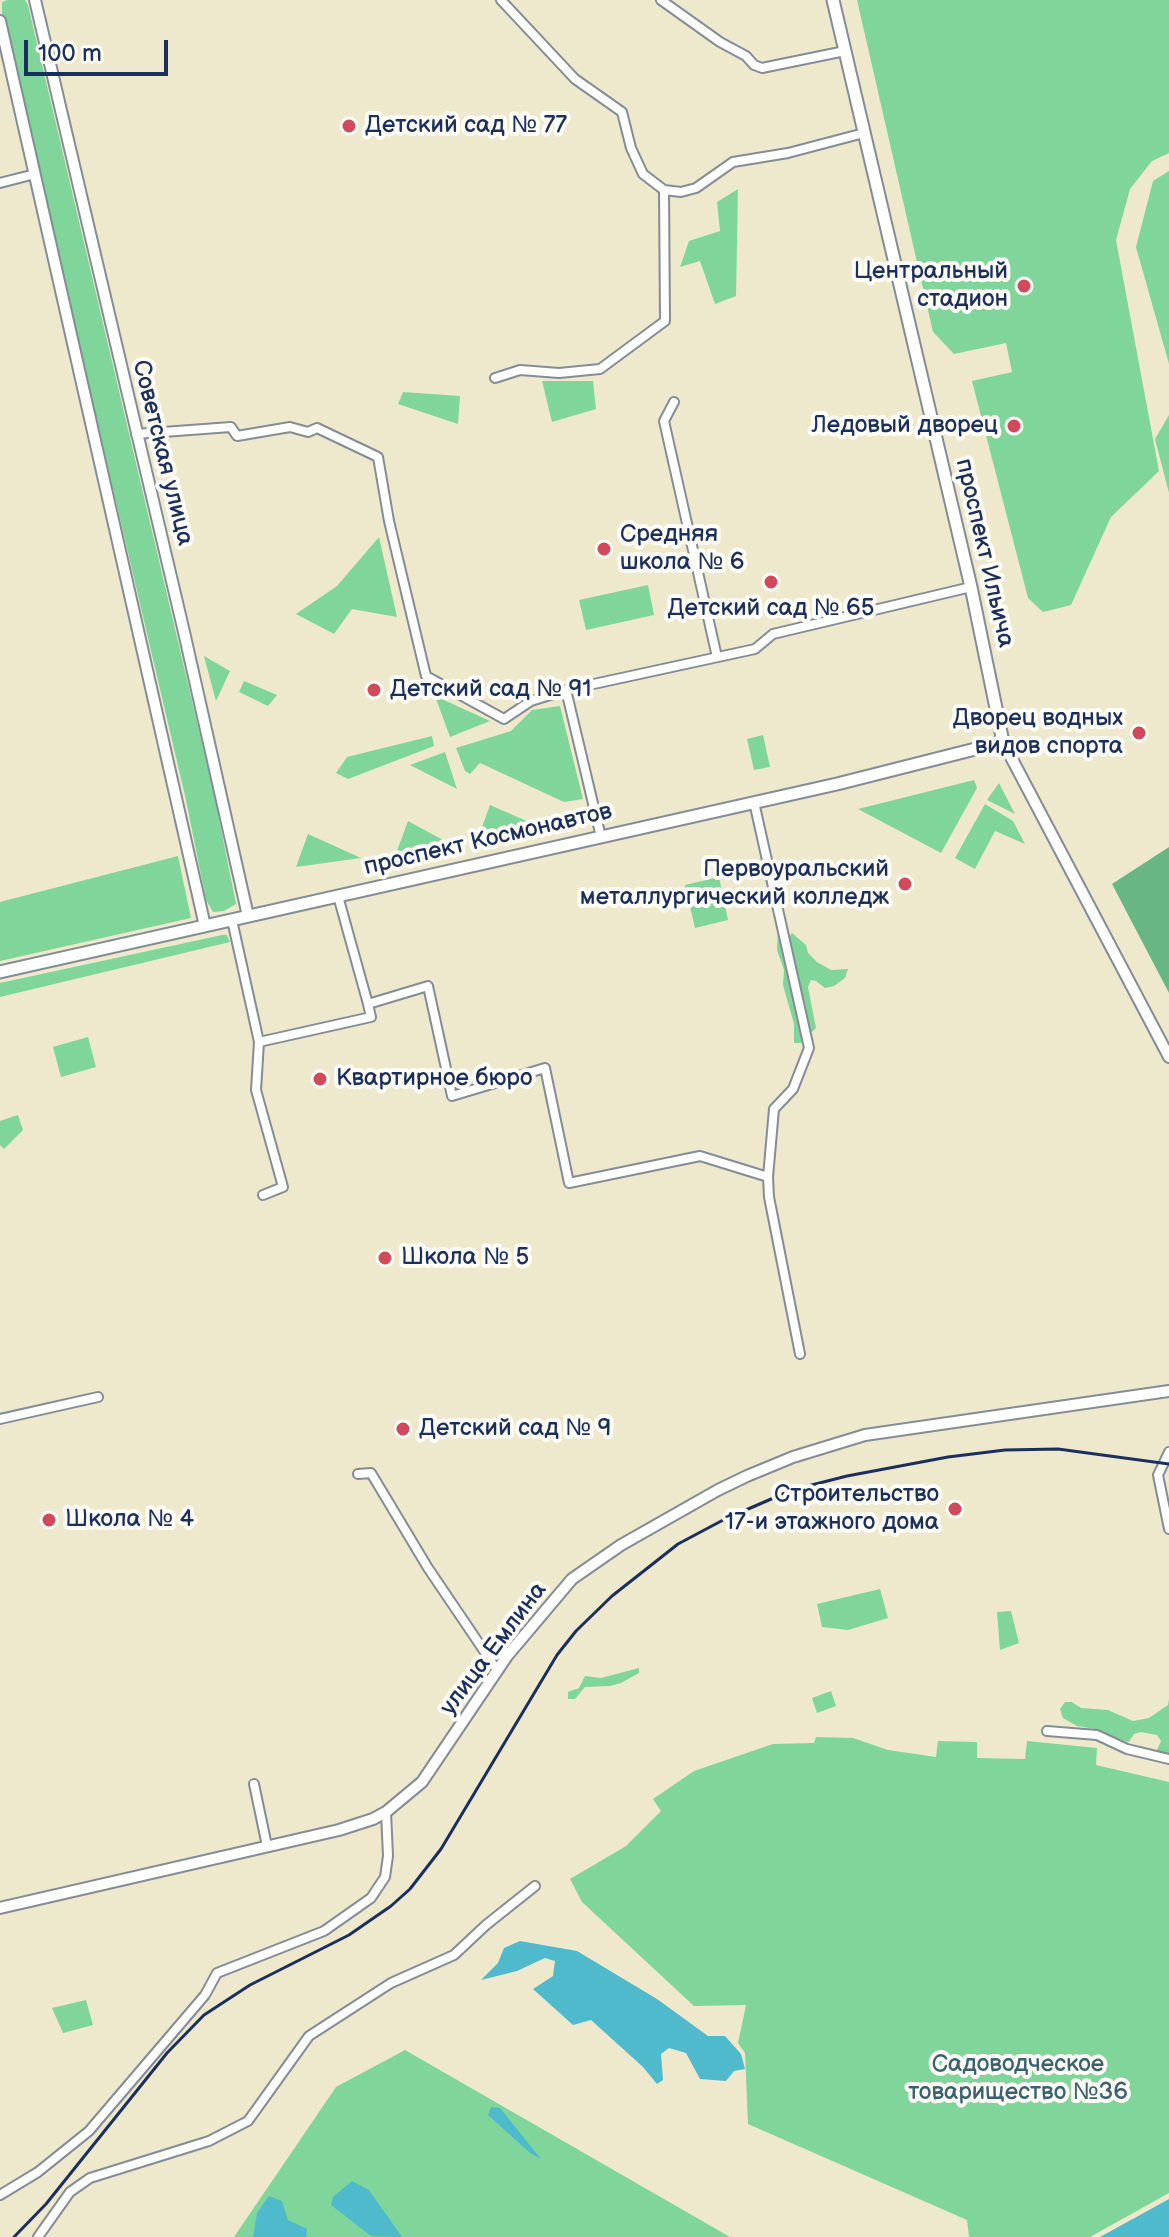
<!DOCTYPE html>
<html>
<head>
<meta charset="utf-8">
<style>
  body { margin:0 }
  #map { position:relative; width:1169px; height:2237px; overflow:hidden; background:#eee8cd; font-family:"Balsamiq Sans",sans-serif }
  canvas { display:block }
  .scale { position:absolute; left:24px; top:40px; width:144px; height:36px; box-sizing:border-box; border:4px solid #1b2f5e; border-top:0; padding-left:10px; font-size:24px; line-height:28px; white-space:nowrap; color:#1b2f5e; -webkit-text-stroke:6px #fdfcf7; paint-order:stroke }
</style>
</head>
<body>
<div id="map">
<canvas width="1169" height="2237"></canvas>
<div class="scale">100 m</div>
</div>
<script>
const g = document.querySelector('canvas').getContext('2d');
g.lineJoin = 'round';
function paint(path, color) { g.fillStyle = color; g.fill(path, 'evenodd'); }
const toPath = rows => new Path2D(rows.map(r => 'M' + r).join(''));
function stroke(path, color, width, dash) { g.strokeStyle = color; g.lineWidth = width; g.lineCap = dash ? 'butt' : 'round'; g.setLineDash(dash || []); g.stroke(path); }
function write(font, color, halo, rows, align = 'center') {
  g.font = font + ' "Balsamiq Sans",sans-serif'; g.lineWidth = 8; g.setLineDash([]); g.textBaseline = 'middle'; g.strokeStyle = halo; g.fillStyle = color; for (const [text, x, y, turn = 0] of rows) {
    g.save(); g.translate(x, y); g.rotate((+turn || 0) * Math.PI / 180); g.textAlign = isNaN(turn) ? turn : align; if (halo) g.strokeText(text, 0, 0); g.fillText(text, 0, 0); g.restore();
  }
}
paint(toPath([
  [7,0,25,0,28,5,214,794,236,904,224,911,213,912,206,900,186,800,2,15,2,2],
  [857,0,1169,0,1169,153,1152,161,1130,189,1116,240,1159,471,1111,517,1071,605,1043,612,1028,598,972,381,1012,372,1006,343,954,354,933,332],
  [1169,171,1169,364,1136,247,1153,181],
  [738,189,736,296,715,304,700,261,680,267,689,241,720,231,717,202],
  [542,381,593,381,596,409,552,422],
  [403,392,460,396,458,424,398,404],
  [1169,415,1169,493,1155,439],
  [379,537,397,617,352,609,334,634,296,614,337,586],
  [648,585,654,615,586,630,579,600],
  [204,656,230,671,216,701],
  [244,681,277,695,268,706,239,692],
  [435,696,490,721,450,737],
  [560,706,583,799,564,802,480,763,470,774,465,771,456,748,511,731,532,710],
  [763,735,770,767,754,770,747,739],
  [432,736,434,746,348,779,336,773,347,757],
  [445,752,457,789,410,765],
  [974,780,977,788,941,853,858,809],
  [999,783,1015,814,987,800],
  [985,804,1013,821,1025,844,995,831,975,869,955,858],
  [490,805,536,825,478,838],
  [408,821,456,847,394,859],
  [308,834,361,858,296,867],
  [178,856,191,918,0,961,0,902],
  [719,877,728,920,695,928,685,885],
  [778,932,804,1035,801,1043,794,1043,794,1024,783,985,784,970,777,950],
  [792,933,806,945,808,953,817,962,831,970,848,969,845,978,834,986,825,988,816,981,811,980,808,987,816,1028,812,1032,809,1031,788,939],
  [222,935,227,935,230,942,0,997,0,983],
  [88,1037,96,1067,61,1077,53,1047],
  [18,1115,23,1130,4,1149,0,1145,0,1121],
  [880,1589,888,1618,848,1630,822,1627,817,1604],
  [1011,1611,1019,1643,1000,1650,997,1612],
  [639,1668,639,1673,621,1683,610,1686,585,1687,575,1699,568,1699,568,1692,579,1688,585,1676,601,1678],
  [831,1691,836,1706,817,1713,812,1698],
  [1169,1699,1169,1756,1157,1750,1161,1741,1157,1735,1141,1732,1134,1734,1129,1742,1116,1739,1095,1729,1077,1726,1063,1718,1060,1709,1065,1702,1072,1702,1081,1708,1108,1710,1133,1721,1149,1718,1168,1705],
  [816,1737,853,1738,888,1750,936,1757,938,1741,977,1742,977,1758,1025,1759,1027,1741,1097,1748,1096,1765,1169,1782,1169,2193,1090,2237,969,2237,967,2220,748,2124,745,2053,738,2043,746,2005,694,2006,582,1902,570,1879,626,1846,661,1811,653,1799,694,1771,773,1744,814,1743],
  [86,2000,93,2025,63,2033,52,2008],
  [405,2050,730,2237,234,2237,336,2087]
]), '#80d69a');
paint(toPath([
  [1169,847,1169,993,1112,884]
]), '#68b782');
paint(toPath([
  [520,1941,577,1951,657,1999,708,2036,725,2036,741,2054,745,2069,734,2071,726,2081,700,2079,686,2053,669,2048,661,2054,663,2080,657,2084,643,2067,591,2020,573,2025,533,1989,553,1976,555,1961,545,1958,517,1971,481,1980,498,1963,504,1948],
  [491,2107,500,2108,541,2159,530,2153,488,2115],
  [352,2181,369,2190,402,2237,371,2236,331,2205,333,2197],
  [269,2196,282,2201,288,2220,307,2229,306,2237,253,2237,257,2213],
  [1169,2199,1169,2237,1100,2237]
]), '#4fbacc');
const minor = toPath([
  [501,0,575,79,622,112,631,148,643,174,664,190,681,192,696,188,733,162,788,153,864,133],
  [661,0,720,42,746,56,754,65,762,68,845,51],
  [0,183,35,174],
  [495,378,520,370,559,373,600,369,665,321,664,190],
  [674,402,664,421,717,657],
  [136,434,231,427,237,436,290,427,308,432,317,428,378,457,389,521,426,676,504,719,531,701,566,690,755,649,773,634,971,587],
  [566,690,601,837],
  [754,802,809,1048,793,1089,774,1109,768,1177,769,1197,800,1354],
  [338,896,368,1004,428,986,452,1096,545,1068,569,1183,700,1156,768,1177],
  [232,920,259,1042,256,1090,283,1187,263,1195],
  [259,1042,371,1017,368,1004],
  [0,1419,98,1397],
  [1169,1452,1158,1475,1169,1529],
  [358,1474,371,1473,428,1568,497,1670],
  [1047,1731,1097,1735,1127,1749,1169,1759],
  [254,1784,267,1846],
  [0,2195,38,2172,89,2131,205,1995,217,1973,324,1931,371,1898,385,1877,388,1856,386,1812],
  [38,2237,70,2192,90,2178,209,2141,248,2121,309,2036,391,1983,454,1955,486,1925,535,1886]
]);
const tertiary = toPath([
  [35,0,184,632,248,916],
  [0,21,205,926],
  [1003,742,1169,1057],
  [0,1908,339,1830,373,1819,386,1812,422,1782,507,1656,572,1579,621,1545,718,1490,747,1476,793,1457,865,1435,1169,1391]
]);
const secondary = toPath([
  [0,972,837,784,1003,742,971,587,833,0]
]);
stroke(minor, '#848c96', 12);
stroke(tertiary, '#848c96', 14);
stroke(secondary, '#848c96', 15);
stroke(minor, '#fff', 8);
stroke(tertiary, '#fff', 10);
stroke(secondary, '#fff', 11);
stroke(toPath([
  [14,2237,46,2204,167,2053,204,2015,250,1985,349,1935,391,1906,410,1889,441,1849,557,1655,576,1631,612,1596,678,1544,725,1519,792,1490,847,1476,948,1457,1005,1450,1058,1449,1169,1464]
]), '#1b2f5e', 3);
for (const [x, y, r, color] of [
  [349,126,8,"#d1495b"],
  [1024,286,8,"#d1495b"],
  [1014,426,8,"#d1495b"],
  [604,549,8,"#d1495b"],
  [771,582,8,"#d1495b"],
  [374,690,8,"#d1495b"],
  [1139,733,8,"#d1495b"],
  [905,884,8,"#d1495b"],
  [320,1079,8,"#d1495b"],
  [385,1258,8,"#d1495b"],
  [403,1429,8,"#d1495b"],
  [955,1509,8,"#d1495b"],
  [49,1520,8,"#d1495b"]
]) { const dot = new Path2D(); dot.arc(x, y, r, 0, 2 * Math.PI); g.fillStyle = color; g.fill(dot); stroke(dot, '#fdfcf7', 3); }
write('24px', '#1b2f5e', '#fdfcf7', [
  ["Детский сад № 77",365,126],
  ["Центральный",1008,272,"right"],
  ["стадион",1008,300,"right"],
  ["Ледовый дворец",998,426,"right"],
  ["Средняя",620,535],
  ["школа № 6",620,563],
  ["Детский сад № 65",771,609,"center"],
  ["Детский сад № 91",390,690],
  ["Дворец водных",1123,719,"right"],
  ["видов спорта",1123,747,"right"],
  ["Первоуральский",889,870,"right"],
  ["металлургический колледж",889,898,"right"],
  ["Квартирное бюро",336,1079],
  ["Школа № 5",401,1258],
  ["Детский сад № 9",419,1429],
  ["Строительство",939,1495,"right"],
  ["17-и этажного дома",939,1523,"right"],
  ["Школа № 4",65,1520]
], 'left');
write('24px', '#1b2f5e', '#fdfcf7', [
  ["Советская улица",162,453,76],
  ["проспект Ильича",984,553,77],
  ["проспект Космонавтов",488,840,-13],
  ["улица Емлина",494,1649,-53]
]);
write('24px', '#396170', '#fdfcf7', [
  ["Садоводческое",1018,2065],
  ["товарищество №36",1018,2093]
]);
</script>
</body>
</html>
